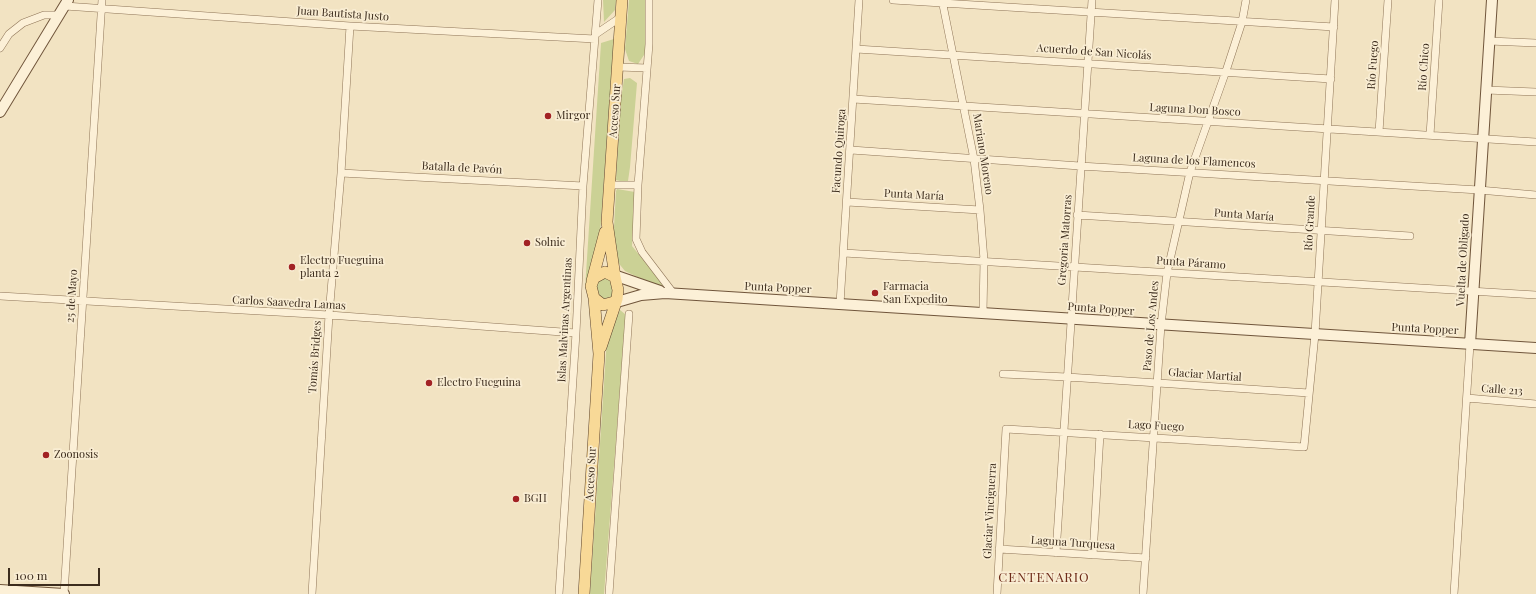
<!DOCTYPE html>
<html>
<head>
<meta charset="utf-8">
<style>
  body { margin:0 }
  #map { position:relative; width:1536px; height:594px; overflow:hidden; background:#f2e3c2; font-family:"Playfair Display",serif }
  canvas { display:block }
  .scale { position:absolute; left:8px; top:568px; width:92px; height:18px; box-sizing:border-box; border:2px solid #3c2c1d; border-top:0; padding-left:5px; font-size:12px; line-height:14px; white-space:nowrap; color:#3c2c1d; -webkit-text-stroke:3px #f9edd3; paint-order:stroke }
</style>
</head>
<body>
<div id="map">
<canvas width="1536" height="594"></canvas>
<div class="scale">100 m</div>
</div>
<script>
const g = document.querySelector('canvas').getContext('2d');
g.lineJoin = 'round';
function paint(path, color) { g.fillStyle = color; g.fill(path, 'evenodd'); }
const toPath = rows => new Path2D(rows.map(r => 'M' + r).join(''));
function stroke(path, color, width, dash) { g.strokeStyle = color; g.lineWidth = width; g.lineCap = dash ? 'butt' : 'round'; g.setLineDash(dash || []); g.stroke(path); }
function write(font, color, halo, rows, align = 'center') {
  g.font = font + ' "Playfair Display",serif'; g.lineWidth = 3.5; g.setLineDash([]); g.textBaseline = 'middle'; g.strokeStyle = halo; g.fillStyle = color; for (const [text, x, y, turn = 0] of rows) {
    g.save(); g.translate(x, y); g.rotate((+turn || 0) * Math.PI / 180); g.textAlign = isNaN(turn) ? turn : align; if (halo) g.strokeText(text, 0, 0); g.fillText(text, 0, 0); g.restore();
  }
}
paint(toPath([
  [603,0,616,0,615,10,604,22],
  [629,0,648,0,646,52,638,64,629,61,625,49],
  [614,39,599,249,585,289,601,43],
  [630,78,637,83,630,167,628,181,620,181,616,180,621,99,624,79],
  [617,189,635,192,632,246,667,289,658,287,625,271,616,260,613,245,616,191],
  [605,276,612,280,613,296,605,301,596,293,597,282],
  [620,310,625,314,625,324,604,594,590,594,607,338]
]), '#cbd195');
const street = toPath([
  [649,0,649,44,638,185,636,239,642,252,674,294],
  [893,0,1334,27],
  [942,0,974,159,980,210,984,260,983,313],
  [65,6,350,26,595,39],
  [596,34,621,17],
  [1489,41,1536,43],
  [0,48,9,34,23,23,44,15,59,15],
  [856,49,1331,79],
  [618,67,647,68],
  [1486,90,1536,92],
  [853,99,1536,142],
  [1379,132,1388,0],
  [1430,135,1439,0],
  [851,150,1080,166,1479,190,1536,195],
  [341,173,583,186],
  [609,185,638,185],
  [847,202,980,210],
  [1077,215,1410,236],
  [844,253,1536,295],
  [0,296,329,315,576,333],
  [840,304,859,0],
  [1003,374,1067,377,1309,393],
  [1467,398,1536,404],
  [999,549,1146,558],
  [1056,553,1092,0],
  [1093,555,1100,434],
  [64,594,102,0],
  [312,594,329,315,341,173,350,26],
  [559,594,576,333,583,186,598,0],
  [609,594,629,314],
  [997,594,1006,429,1304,447,1315,334,1335,0],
  [1143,594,1161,325,1167,273,1190,172,1226,71,1242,22,1246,0],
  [1454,594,1470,344]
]);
const secondary = toPath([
  [0,112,68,0],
  [608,273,660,291],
  [610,304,641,295,665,293,1536,348],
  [1470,344,1492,0],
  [0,590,64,594]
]);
const primary = toPath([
  [605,272,615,277,618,290,617,299,614,302,603,305,594,298,591,286,594,278,605,272],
  [615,277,607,222,622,0],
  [592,281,605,232],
  [601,347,617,299],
  [584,594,599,354,594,298]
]);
stroke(street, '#8e7457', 8);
stroke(secondary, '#70553b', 12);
stroke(primary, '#5b422c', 12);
stroke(street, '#fcf0d7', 7);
stroke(secondary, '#fcf0d7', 10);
stroke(primary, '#f8d997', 11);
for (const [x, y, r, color] of [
  [548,116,4,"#a22224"],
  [527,243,4,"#a22224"],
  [292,267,4,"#a22224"],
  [875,293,4,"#a22224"],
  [429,383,4,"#a22224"],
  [46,455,4,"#a22224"],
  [516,499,4,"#a22224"]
]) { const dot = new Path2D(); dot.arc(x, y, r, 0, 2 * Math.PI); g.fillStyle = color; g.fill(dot); stroke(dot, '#f9edd3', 1.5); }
write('11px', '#3c2c1d', '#f9edd3', [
  ["Juan Bautista Justo",343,14,4],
  ["Acuerdo de San Nicolás",1094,52,4],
  ["Río Fuego",1373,65,-86],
  ["Río Chico",1424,67,-86],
  ["Laguna Don Bosco",1195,110,3],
  ["Acceso Sur",615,111,-86],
  ["Facundo Quiroga",839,151,-86],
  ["Mariano Moreno",983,154,81],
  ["Laguna de los Flamencos",1194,161,3],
  ["Batalla de Pavón",462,168,3],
  ["Punta María",914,195,3],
  ["Punta María",1244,215,4],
  ["Río Grande",1310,223,-87],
  ["Gregoria Matorras",1065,240,-86],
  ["Vuelta de Obligado",1463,260,-87],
  ["Punta Páramo",1191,263,4],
  ["Punta Popper",778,288,3],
  ["25 de Mayo",72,296,-86],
  ["Carlos Saavedra Lamas",289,303,3],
  ["Punta Popper",1101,309,4],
  ["Islas Malvinas Argentinas",565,320,-87],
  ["Paso de Los Andes",1151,326,-85],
  ["Punta Popper",1425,329,3],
  ["Tomás Bridges",315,357,-86],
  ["Glaciar Martial",1205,375,4],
  ["Calle 213",1502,390,4],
  ["Lago Fuego",1156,426,3],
  ["Acceso Sur",591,474,-87],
  ["Glaciar Vinciguerra",990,511,-87],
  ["Laguna Turquesa",1073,543,4]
]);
write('11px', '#3c2c1d', '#f9edd3', [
  ["Mirgor",556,116],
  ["Solnic",535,243],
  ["Electro Fueguina",300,261],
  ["planta 2",300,274],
  ["Farmacia",883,287],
  ["San Expedito",883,300],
  ["Electro Fueguina",437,383],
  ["Zoonosis",54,455],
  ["BGH",524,499]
], 'left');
g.letterSpacing = '1px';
write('13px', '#6d2a18', '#f9edd3', [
  ["CENTENARIO",1044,578]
]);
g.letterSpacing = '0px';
</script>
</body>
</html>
